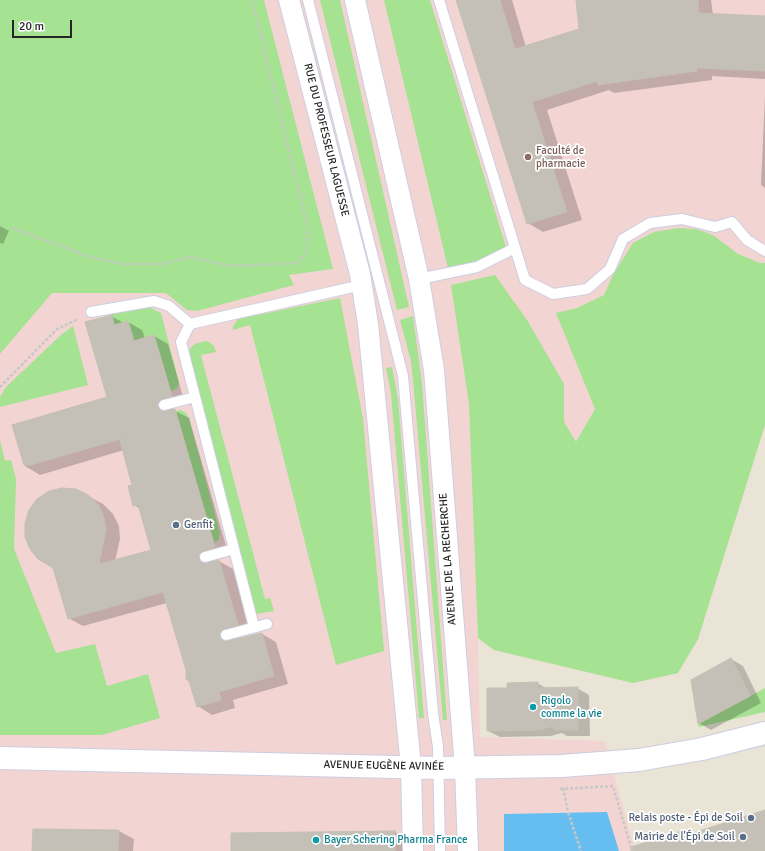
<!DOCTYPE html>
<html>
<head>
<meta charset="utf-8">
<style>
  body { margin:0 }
  #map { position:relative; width:765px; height:851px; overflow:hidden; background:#eae4d7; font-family:Signika,sans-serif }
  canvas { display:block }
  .scale { position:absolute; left:12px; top:20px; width:60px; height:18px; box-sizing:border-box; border:2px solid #262626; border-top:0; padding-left:5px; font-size:12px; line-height:14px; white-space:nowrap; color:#262626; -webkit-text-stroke:3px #fff; paint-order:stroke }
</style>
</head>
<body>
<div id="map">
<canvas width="765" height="851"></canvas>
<div class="scale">20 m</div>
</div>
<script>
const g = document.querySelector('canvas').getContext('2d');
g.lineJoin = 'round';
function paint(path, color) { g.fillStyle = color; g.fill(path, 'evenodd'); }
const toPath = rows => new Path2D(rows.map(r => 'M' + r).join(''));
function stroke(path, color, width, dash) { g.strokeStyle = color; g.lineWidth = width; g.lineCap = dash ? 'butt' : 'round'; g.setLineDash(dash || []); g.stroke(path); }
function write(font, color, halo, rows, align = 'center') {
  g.font = font + ' Signika,sans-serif'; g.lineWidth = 3.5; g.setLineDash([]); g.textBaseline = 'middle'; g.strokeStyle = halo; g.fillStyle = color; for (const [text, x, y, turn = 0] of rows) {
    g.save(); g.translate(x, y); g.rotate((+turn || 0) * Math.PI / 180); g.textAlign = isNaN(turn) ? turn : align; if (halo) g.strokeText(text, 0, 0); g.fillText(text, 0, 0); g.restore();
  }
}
paint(toPath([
  [0,0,765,0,765,425,698,639,678,673,633,683,494,650,478,639,480,737,605,741,635,851,0,851]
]), '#f2d5d3');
paint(toPath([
  [0,0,264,0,333,269,289,275,294,285,197,311,187,310,166,293,52,293,0,354],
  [320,0,340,0,409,307,397,310],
  [384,0,430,0,506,247,476,263,448,268],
  [678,228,696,229,713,235,738,254,760,263,765,263,765,425,698,639,678,673,633,683,494,650,478,638,469,404,451,285,495,275,527,320,564,384,564,422,576,442,595,409,556,313,577,308,604,295,613,275,633,243,654,232],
  [340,298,363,419,384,651,336,665,250,325,233,330,233,326,238,319],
  [149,307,161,313,179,382,177,388,170,392,154,335,134,341,128,321,114,325,111,314],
  [413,316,422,383,447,720,443,720,414,391,411,361,400,320],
  [73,326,88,385,0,407,0,397,6,387,62,334],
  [205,341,209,342,214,346,216,352,201,355,265,599,270,598,274,611,256,614,253,609,188,355,190,348,195,344],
  [392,367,398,399,424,718,419,718,391,393,386,368],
  [181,410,186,413,189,418,220,533,219,539,214,544,198,487,178,493,172,474,192,468,176,411],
  [0,440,5,461,11,460,16,479,14,549,56,653,95,644,107,686,148,674,160,718,102,735,0,735],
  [765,688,765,712,699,727,698,724]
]), '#a5e291');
paint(toPath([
  [607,812,619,851,504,851,504,814]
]), '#66bdf0');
paint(toPath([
  [457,0,512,0,526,47,581,30,577,0,711,0,713,15,765,17,765,79,712,76,712,80,614,93,609,90,547,110,582,220,543,232,528,223],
  [765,95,765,188,761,185],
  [0,226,9,231,3,244,0,243],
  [111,316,124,323,128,322,142,330,145,338,154,336,168,344,185,404,174,408,173,410,189,418,229,556,213,561,214,562,219,561,233,569,251,633,236,638,235,640,262,634,276,642,288,684,233,700,235,708,212,715,198,706,167,603,83,626,68,618,88,496,103,504,113,514,119,526,120,539,115,561,152,550,140,509,134,505,134,485,124,450,40,475,25,466,13,425,109,398],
  [731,659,743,666,761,703,711,730,699,723,692,680],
  [537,683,546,688,577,688,589,695,590,736,567,736,562,733,551,736,500,737,488,731,508,689],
  [119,831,134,839,133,851,33,851],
  [395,832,422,846,422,851,232,851]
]), '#0003');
const building = toPath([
  [456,0,500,0,515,49,579,29,576,0,698,0,699,13,765,16,765,71,697,68,697,71,598,85,597,81,532,102,567,212,527,224,456,0],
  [112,315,114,325,128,321,134,341,154,335,172,396,160,400,158,407,163,411,175,409,215,547,201,552,199,559,204,563,219,560,238,625,222,630,220,637,222,640,227,641,262,633,274,676,219,692,221,700,197,707,189,681,186,679,186,670,163,592,68,619,53,568,38,559,30,549,25,537,25,523,29,510,37,499,49,491,62,488,76,489,88,495,98,504,104,517,106,530,99,564,151,550,138,505,133,506,128,486,132,485,120,441,124,438,31,465,24,465,12,425,107,397,85,322,112,315],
  [731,658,750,696,698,724,691,680,731,658],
  [538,682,537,688,578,687,578,730,555,730,553,726,539,730,487,731,487,688,507,688,507,683,538,682],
  [765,810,765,851,631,851,631,847,688,829,690,834,765,810],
  [33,829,119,830,118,851,32,851,33,829],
  [395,831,395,851,231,851,231,833,395,831]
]);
paint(building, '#c5c0b7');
stroke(building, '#c5c0b1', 1);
const lane = toPath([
  [308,0,403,376,433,713,438,747,440,851],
  [439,0,525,280,553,294,587,289,610,269,623,239,650,223,682,219,715,227,732,222,747,240,765,251],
  [419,279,477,267,515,248],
  [91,312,154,301,169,306,190,324,362,285],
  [190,324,181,342,254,627],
  [164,405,195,397],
  [205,557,234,549],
  [226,635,267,624]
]);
const street = toPath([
  [289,0,360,274,368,324,411,767,413,851],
  [355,0,419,279,434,370,465,768,468,851]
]);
const secondary = toPath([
  [0,758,439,768,562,766,639,760,702,749,765,733]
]);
stroke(lane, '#cccee0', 12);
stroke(street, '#cccee0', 22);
stroke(secondary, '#cccee0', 24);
stroke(toPath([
  [12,228,93,258,122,264,162,264,191,257,230,266,298,263,307,250,308,228,252,0],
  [0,387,57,329,78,319],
  [563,788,568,812,581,851],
  [560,789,613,786,632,851]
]), '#c7c7c7', 2.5, [3, 2]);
stroke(lane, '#fff', 10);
stroke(street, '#fff', 20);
stroke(secondary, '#fff', 22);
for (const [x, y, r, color] of [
  [528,157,4,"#8d6e63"],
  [176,525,4,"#5c6f8a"],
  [533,707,4,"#0f9aa8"],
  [751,818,4,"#5c6f8a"],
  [743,837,4,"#5c6f8a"],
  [316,840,4,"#0f9aa8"]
]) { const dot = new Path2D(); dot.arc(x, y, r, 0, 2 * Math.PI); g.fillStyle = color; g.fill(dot); stroke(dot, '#fff', 1.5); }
write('11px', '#262626', '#fff', [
  ["RUE DU PROFESSEUR LAGUESSE",326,140,76],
  ["AVENUE DE LA RECHERCHE",448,559,-94],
  ["AVENUE EUGÈNE AVINÉE",384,766,1]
]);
write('11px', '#785e54', '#fff', [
  ["Faculté de",536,151],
  ["pharmacie",536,164]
], 'left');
write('11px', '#4e5e75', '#fff', [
  ["Genfit",184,525,"left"],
  ["Relais poste - Épi de Soil",743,818],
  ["Mairie de l'Épi de Soil",735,837]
], 'right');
write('11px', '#0d838f', '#fff', [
  ["Rigolo",541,701],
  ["comme la vie",541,714],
  ["Bayer Schering Pharma France",324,840]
], 'left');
</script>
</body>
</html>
